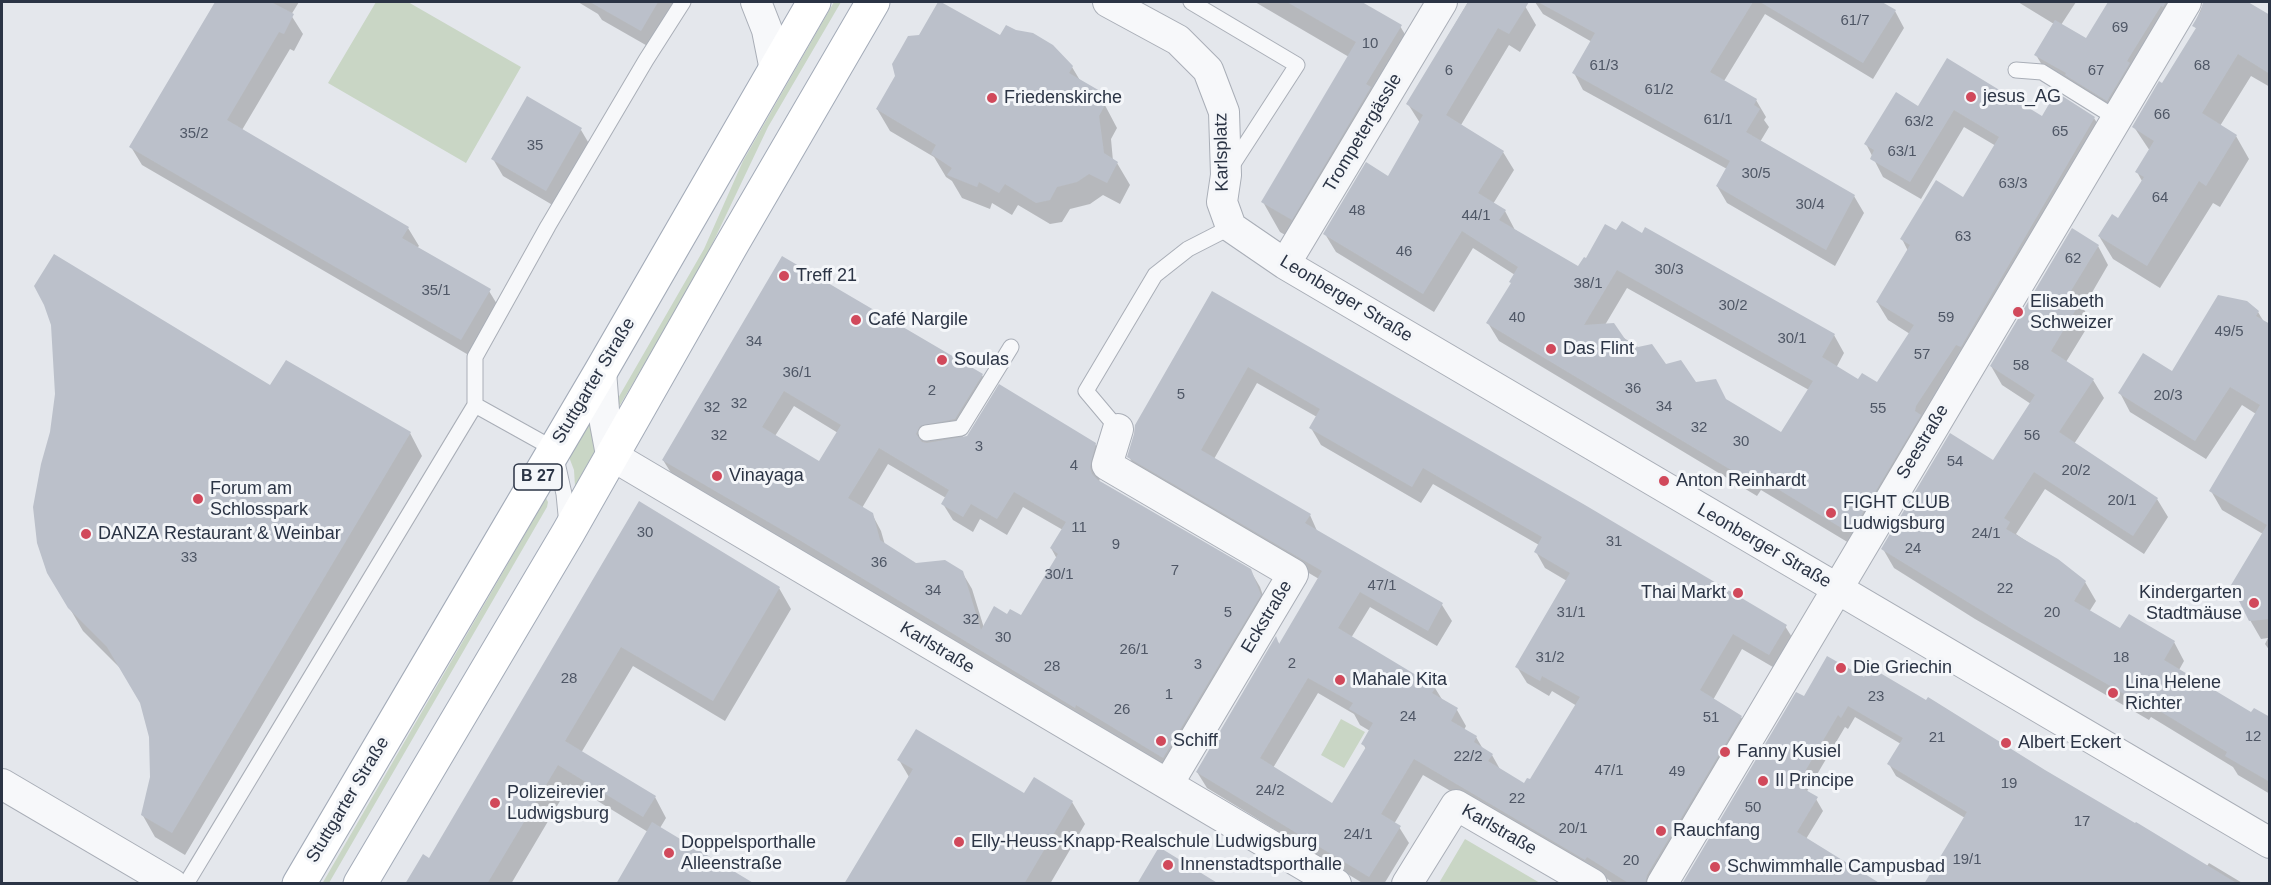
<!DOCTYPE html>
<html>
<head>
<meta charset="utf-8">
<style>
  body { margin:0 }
  #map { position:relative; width:2271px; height:885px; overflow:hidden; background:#e4e7ec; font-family:Arial,sans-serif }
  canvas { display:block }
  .frame { position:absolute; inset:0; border:3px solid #2b3445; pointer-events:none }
</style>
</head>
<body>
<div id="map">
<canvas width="2271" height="885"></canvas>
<div class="frame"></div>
</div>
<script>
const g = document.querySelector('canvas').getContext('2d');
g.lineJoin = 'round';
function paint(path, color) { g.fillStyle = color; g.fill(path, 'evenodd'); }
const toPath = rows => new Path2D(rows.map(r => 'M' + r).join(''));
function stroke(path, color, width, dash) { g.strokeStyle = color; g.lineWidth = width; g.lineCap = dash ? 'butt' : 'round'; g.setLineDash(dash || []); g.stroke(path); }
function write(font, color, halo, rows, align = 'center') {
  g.font = font + ' Arial,sans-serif'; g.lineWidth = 6; g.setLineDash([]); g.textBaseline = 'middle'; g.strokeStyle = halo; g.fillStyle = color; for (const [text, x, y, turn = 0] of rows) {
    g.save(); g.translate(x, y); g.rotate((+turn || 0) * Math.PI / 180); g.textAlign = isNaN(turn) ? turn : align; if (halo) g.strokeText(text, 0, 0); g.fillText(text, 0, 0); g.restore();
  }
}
paint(toPath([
  [376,2,408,2,521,67,466,163,328,83],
  [834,2,841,2,768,127,697,276,620,405,617,403,617,400,704,249,743,161],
  [590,421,595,451,575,486,574,470,569,457],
  [546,498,548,502,547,507,329,883,322,884],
  [1341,719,1365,732,1344,768,1321,755],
  [1465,839,1540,883,1439,883]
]), '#c9d6c5');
paint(toPath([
  [216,2,299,2,291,15,303,34,294,51,290,49,242,130,408,228,419,246,417,248,489,291,500,309,472,357,142,165,131,147],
  [578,2,679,2,651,48,602,20,598,14],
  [1255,2,1359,2,1400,26,1418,56,1309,249,1280,232,1263,202,1349,57],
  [1468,2,1517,2,1525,6,1536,25,1520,52,1509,45,1461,125,1503,152,1514,170,1493,204,1505,211,1515,230,1579,268,1584,259,1834,335,1844,353,1836,368,1858,381,1878,384,1910,334,1888,320,1877,302,1908,251,1902,239,1964,199,1996,146,1964,127,1921,199,1883,177,1866,144,1919,108,1948,60,2043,118,2094,118,2105,136,1859,549,1761,490,1757,496,1499,341,1488,323,1512,284,1515,275,1473,248,1434,312,1336,252,1325,234,1389,178,1420,123,1408,104],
  [1627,288,1809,390,1782,434,1665,366,1605,325],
  [1535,2,1878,2,1895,11,1904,28,1873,79,1765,14,1724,81,1756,100,1766,117,1764,120,1769,127,1760,142,1854,196,1864,213,1835,266,1727,203,1717,186,1727,169,1583,90,1574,73,1592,42,1543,14],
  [2018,2,2076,2,2061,25,2086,40,2110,2,2196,2,2119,121,2048,75,2036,55,2054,24],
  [2204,2,2245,2,2270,17,2270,87,2251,76,2220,126,2236,136,2249,159,2220,207,2213,203,2160,288,2113,259,2099,236,2119,220,2142,181,2137,172,2150,151,2134,127,2163,85,2197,30,2194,25],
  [1001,37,1072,67,1081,82,1098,92,1117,128,1111,139,1113,161,1117,163,1130,185,1120,204,1103,195,1090,204,1070,209,1062,222,1050,224,1018,205,1012,215,992,203,990,209,962,198,952,181,946,177,934,157,890,131,877,109],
  [581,130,591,147,556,207,503,176,493,159],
  [2098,246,2108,265,2083,308,2091,321,2066,362,2093,380,2104,398,2074,444,2157,499,2168,517,2144,554,2045,489,2016,534,2085,582,2096,601,2089,612,2121,630,2174,642,2184,661,2179,670,2252,714,2270,719,2270,794,2238,775,2233,767,2151,717,2149,720,1975,619,1894,568,1883,549,1993,462,2031,404,2002,385,1991,366],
  [782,258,982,375,991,392,962,438,1095,444,1104,461,1099,482,1250,570,1260,587,1269,612,1173,773,673,476,663,460],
  [794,406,838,433,819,463,775,436],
  [888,464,946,498,943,504,953,520,973,532,980,519,1007,535,1023,507,1063,530,1051,548,1057,559,1021,617,1007,616,984,628,972,589,962,572,916,565,885,545,881,531,872,514,862,508],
  [1213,293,1785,626,1795,642,1778,670,1742,649,1713,700,1741,717,1750,733,1661,884,1615,884,1597,872,1595,875,1423,775,1394,824,1399,827,1409,843,1384,884,1364,884,1207,788,1197,772,1276,639,1280,645,1319,579,1139,473,1129,457],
  [1257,383,1317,417,1311,428,1321,445,1421,503,1433,484,1539,545,1536,552,1545,568,1567,581,1517,667,1527,683,1549,696,1552,691,1577,706,1530,781,1525,785,1501,771,1492,755,1483,749,1476,737,1464,730,1466,726,1457,710,1443,701,1435,688,1351,638,1370,607,1437,646,1452,621,1442,605,1318,533,1310,515,1214,459],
  [1318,693,1354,714,1360,725,1370,731,1363,744,1366,749,1333,805,1273,768],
  [2258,312,2264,322,2270,326,2270,651,2265,644,2268,638,2261,639,2250,620,2263,534,2222,510,2211,491,2256,414,2242,405,2206,459,2130,412,2120,393,2172,373],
  [271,388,410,433,422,456,185,855,155,837,142,814,151,777,150,737,142,704,121,669,83,631,49,573],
  [639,503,779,588,791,609,725,721,633,666,581,753,655,797,666,818,660,828,648,832,570,784,511,884,407,884,429,860],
  [1828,658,2044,772,2207,866,2209,863,2244,884,1938,884,1965,818,1896,776,1889,764,1901,744,1855,717,1848,729,1845,727,1806,793,1816,799,1823,811,1806,839,1684,884,1804,698],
  [899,760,1024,795,1072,802,1085,824,1050,884,846,884,909,777]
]), '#0003');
paint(toPath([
  [215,2,271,2,294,14,284,34,279,32,227,120,409,227,402,238,491,289,461,340,129,147],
  [590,2,658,2,641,31],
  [938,2,941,2,1000,35,1006,25,1016,30,1033,33,1053,45,1073,66,1069,73,1100,91,1105,105,1099,116,1104,153,1118,162,1107,183,1089,174,1077,182,1057,187,1050,200,1036,203,1005,184,999,193,979,182,977,187,947,175,952,168,931,154,936,145,876,109,895,76,892,64,899,52,908,36,919,35],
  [1287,2,1362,2,1402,25,1366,84,1371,87,1292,220,1261,202,1356,42],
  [1468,2,1529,2,1509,34,1498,28,1446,115,1504,151,1478,193,1506,210,1499,220,1578,266,1584,257,1586,258,1605,224,1616,230,1622,221,1642,233,1645,227,1835,334,1822,357,1858,379,1862,373,1877,382,1914,325,1876,302,1910,245,1900,239,1936,180,1963,197,1999,137,1954,110,1910,182,1870,159,1874,150,1864,144,1896,92,1918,106,1947,58,2042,116,2056,92,2095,117,1961,347,1956,345,1916,406,1915,411,1921,415,1852,531,1849,529,1848,532,1750,472,1746,479,1486,323,1511,283,1509,282,1518,267,1462,231,1423,294,1323,234,1366,162,1388,176,1423,115,1406,104],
  [1617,270,1813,381,1781,432,1726,399,1716,379,1696,382,1681,360,1666,364,1652,344,1638,347,1625,339,1614,323,1584,325],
  [1538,2,1753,2,1710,72,1757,99,1754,105,1760,109,1746,132,1855,195,1826,250,1716,186,1730,161,1572,73,1595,33],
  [1760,2,1882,2,1896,10,1863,63],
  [2108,2,2166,2,2163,7,2161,6,2127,61,2130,63,2107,101,2065,75,2066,73,2034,55,2055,20,2086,38],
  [2203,2,2248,2,2270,15,2270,74,2238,54,2202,113,2237,135,2206,186,2199,181,2147,266,2098,236,2112,214,2118,218,2144,177,2135,172,2154,141,2132,127,2159,81,2162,83,2196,28,2192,26,2201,11],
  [527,96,582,128,546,191,491,159],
  [2072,228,2099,245,2069,294,2081,301,2051,351,2094,379,2059,432,2158,498,2133,536,2034,472,2004,518,2010,522,2006,529,2058,559,2086,581,2074,601,2120,628,2129,614,2175,641,2164,660,2251,712,2254,708,2270,717,2270,782,2225,756,2227,752,2140,699,2138,702,2015,631,1881,549,1950,433,1993,460,2035,395,1990,366],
  [54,254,270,385,286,360,411,432,172,833,141,815,150,777,149,737,140,703,107,647,68,608,47,573,37,543,33,507,41,464,50,432,55,394,51,325,44,305,34,286],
  [782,256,983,374,955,419,920,426,916,434,922,442,927,443,967,436,999,384,1096,443,1090,467,1092,474,1098,480,1251,569,1261,595,1163,758,1076,705,1075,708,801,541,662,460],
  [784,391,841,425,819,461,762,427],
  [879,448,949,490,941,504,963,517,971,504,997,519,1014,492,1066,522,1050,548,1058,554,1021,615,1010,609,1007,614,994,606,981,630,963,571,945,560,916,563,880,540,873,513,848,498],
  [1212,291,1585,505,1787,625,1769,655,1733,634,1700,690,1742,716,1647,875,1645,884,1630,884,1587,857,1585,860,1414,759,1381,814,1401,826,1369,877,1196,772,1276,636,1279,644,1322,571,1127,457,1134,434,1135,425],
  [1248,367,1320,409,1309,428,1412,487,1423,468,1542,537,1534,552,1570,573,1515,667,1540,681,1542,676,1580,697,1530,779,1527,778,1524,783,1488,761,1493,754,1474,742,1477,736,1451,721,1458,708,1432,693,1436,687,1338,628,1360,592,1428,631,1443,603,1305,523,1311,514,1201,450],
  [1308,678,1353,703,1349,709,1373,723,1361,744,1366,747,1332,803,1260,758],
  [2218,295,2247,301,2259,311,2256,316,2270,324,2270,619,2249,621,2231,585,2267,525,2209,491,2260,405,2230,387,2195,441,2118,393,2143,353,2172,371],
  [639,501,780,587,713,701,621,647,565,741,656,796,643,817,558,765,487,884,405,884,423,854,429,858],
  [1827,656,1864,677,1870,667,1926,700,1928,697,2045,770,2135,823,2136,822,2238,884,1924,884,1967,812,1887,764,1903,738,1848,706,1841,718,1838,715,1797,785,1818,797,1797,832,1881,884,1682,884,1796,692,1804,696],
  [916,729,1024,793,1034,777,1073,801,1024,884,844,884,913,769,897,760],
  [652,822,755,884,616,884],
  [1159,847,1219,884,1137,884]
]), '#bbc0ca');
const lane = toPath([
  [1191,2,1297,65,1229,170],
  [2016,70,2042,72,2116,118],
  [475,405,554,449,564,494,567,525],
  [1118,429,1086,391,1155,275,1188,249,1231,227],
  [926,433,961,428,1011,347],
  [186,884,475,405,475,357,548,226,646,60,683,2]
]);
const street = toPath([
  [756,2,767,30,775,70],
  [1108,2,1178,40,1208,70,1224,112,1226,175,1222,202,1231,227,1285,264,2270,843],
  [1285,264,1442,2],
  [601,371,605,423,611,455,1336,884],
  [1118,429,1107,465,1293,574,1168,784],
  [2,784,172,884],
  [1407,884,1456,805,1592,884],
  [1662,884,2186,2]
]);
const primary = toPath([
  [299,884,601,371,814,2],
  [360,884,568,533,731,246,873,2]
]);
stroke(lane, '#a9aeb7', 17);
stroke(street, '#a9aeb7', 32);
stroke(primary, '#a3abb8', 35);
stroke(lane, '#f7f8fa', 15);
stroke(street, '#f7f8fa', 30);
stroke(primary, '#fff', 33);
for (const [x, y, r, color] of [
  [1971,97,6,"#d1495b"],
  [992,98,6,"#d1495b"],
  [784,276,6,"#d1495b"],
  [2018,312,6,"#d1495b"],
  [856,320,6,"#d1495b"],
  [1551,349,6,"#d1495b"],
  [942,360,6,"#d1495b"],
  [717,476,6,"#d1495b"],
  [1664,481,6,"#d1495b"],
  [198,499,6,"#d1495b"],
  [1831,513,6,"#d1495b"],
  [86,534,6,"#d1495b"],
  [1738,593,6,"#d1495b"],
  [2254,603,6,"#d1495b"],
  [1841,668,6,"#d1495b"],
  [1340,680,6,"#d1495b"],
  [2113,693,6,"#d1495b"],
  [1161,741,6,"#d1495b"],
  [2006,743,6,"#d1495b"],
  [1725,752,6,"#d1495b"],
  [1763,781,6,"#d1495b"],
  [495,803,6,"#d1495b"],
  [1661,831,6,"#d1495b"],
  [959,842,6,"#d1495b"],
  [669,853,6,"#d1495b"],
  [1168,865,6,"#d1495b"],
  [1715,867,6,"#d1495b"]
]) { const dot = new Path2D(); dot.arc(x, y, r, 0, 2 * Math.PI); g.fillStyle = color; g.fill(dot); stroke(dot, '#f4f6f9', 2); }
write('15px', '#4f5766', null, [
  ["61/7",1855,21],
  ["69",2120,28],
  ["10",1370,44],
  ["61/3",1604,66],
  ["68",2202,66],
  ["6",1449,71],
  ["67",2096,71],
  ["61/2",1659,90],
  ["66",2162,115],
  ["61/1",1718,120],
  ["63/2",1919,122],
  ["65",2060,132],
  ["35/2",194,134],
  ["35",535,146],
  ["63/1",1902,152],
  ["30/5",1756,174],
  ["63/3",2013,184],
  ["64",2160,198],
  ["30/4",1810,205],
  ["48",1357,211],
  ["44/1",1476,216],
  ["63",1963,237],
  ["46",1404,252],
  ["62",2073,259],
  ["30/3",1669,270],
  ["38/1",1588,284],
  ["35/1",436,291],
  ["30/2",1733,306],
  ["40",1517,318],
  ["59",1946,318],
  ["49/5",2229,332],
  ["30/1",1792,339],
  ["34",754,342],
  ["57",1922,355],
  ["58",2021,366],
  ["36/1",797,373],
  ["36",1633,389],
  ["2",932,391],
  ["5",1181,395],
  ["20/3",2168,396],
  ["32",739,404],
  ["34",1664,407],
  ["32",712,408],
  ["55",1878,409],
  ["32",1699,428],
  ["32",719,436],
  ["56",2032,436],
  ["30",1741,442],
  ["3",979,447],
  ["54",1955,462],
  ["4",1074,466],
  ["20/2",2076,471],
  ["20/1",2122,501],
  ["11",1079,528],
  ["30",645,533],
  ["24/1",1986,534],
  ["31",1614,542],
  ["9",1116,545],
  ["24",1913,549],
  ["33",189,558],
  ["36",879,563],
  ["7",1175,571],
  ["30/1",1059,575],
  ["47/1",1382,586],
  ["22",2005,589],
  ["34",933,591],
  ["5",1228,613],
  ["31/1",1571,613],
  ["20",2052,613],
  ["32",971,620],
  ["30",1003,638],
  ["26/1",1134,650],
  ["31/2",1550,658],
  ["18",2121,658],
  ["2",1292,664],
  ["3",1198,665],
  ["28",1052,667],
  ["28",569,679],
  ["1",1169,695],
  ["23",1876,697],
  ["26",1122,710],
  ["24",1408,717],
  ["51",1711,718],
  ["12",2253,737],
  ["21",1937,738],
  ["22/2",1468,757],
  ["47/1",1609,771],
  ["49",1677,772],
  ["19",2009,784],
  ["24/2",1270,791],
  ["22",1517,799],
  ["50",1753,808],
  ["17",2082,822],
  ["20/1",1573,829],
  ["24/1",1358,835],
  ["19/1",1967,860],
  ["20",1631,861]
]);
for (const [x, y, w] of [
  [538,477,48]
]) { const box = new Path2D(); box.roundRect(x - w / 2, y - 13, w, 26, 4.5); g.fillStyle = '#f4f6f9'; g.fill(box); stroke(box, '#2b3445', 1.5); }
write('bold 16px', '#2b3445', null, [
  ["B 27",538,477]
]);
write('18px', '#2b3445', '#f4f6f9', [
  ["jesus_AG",1983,97],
  ["Friedenskirche",1004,98],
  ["Treff 21",796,276],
  ["Elisabeth",2030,302],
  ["Schweizer",2030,323],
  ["Café Nargile",868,320],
  ["Das Flint",1563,349],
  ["Soulas",954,360],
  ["Vinayaga",729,476],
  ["Anton Reinhardt",1676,481],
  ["Forum am",210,489],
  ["Schlosspark",210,510],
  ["FIGHT CLUB",1843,503],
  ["Ludwigsburg",1843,524],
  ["DANZA Restaurant & Weinbar",98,534],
  ["Thai Markt",1726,593,"right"],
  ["Kindergarten",2242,593,"right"],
  ["Stadtmäuse",2242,614,"right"],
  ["Die Griechin",1853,668],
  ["Mahale Kita",1352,680],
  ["Lina Helene",2125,683],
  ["Richter",2125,704],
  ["Schiff",1173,741],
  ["Albert Eckert",2018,743],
  ["Fanny Kusiel",1737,752],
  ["Il Principe",1775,781],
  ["Polizeirevier",507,793],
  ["Ludwigsburg",507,814],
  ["Rauchfang",1673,831],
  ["Elly-Heuss-Knapp-Realschule Ludwigsburg",971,842],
  ["Doppelsporthalle",681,843],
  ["Alleenstraße",681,864],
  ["Innenstadtsporthalle",1180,865],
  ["Schwimmhalle Campusbad",1727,867]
], 'left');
write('18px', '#2b3445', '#f4f6f9', [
  ["Trompetergässle",1363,133,-59],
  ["Karlsplatz",1222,152,-91],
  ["Leonberger Straße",1346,299,31],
  ["Stuttgarter Straße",594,381,-59],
  ["Seestraße",1923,442,-59],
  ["Leonberger Straße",1764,546,30],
  ["Eckstraße",1267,617,-59],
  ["Karlstraße",937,648,31],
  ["Stuttgarter Straße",348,800,-59],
  ["Karlstraße",1499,830,30]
]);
</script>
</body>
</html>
